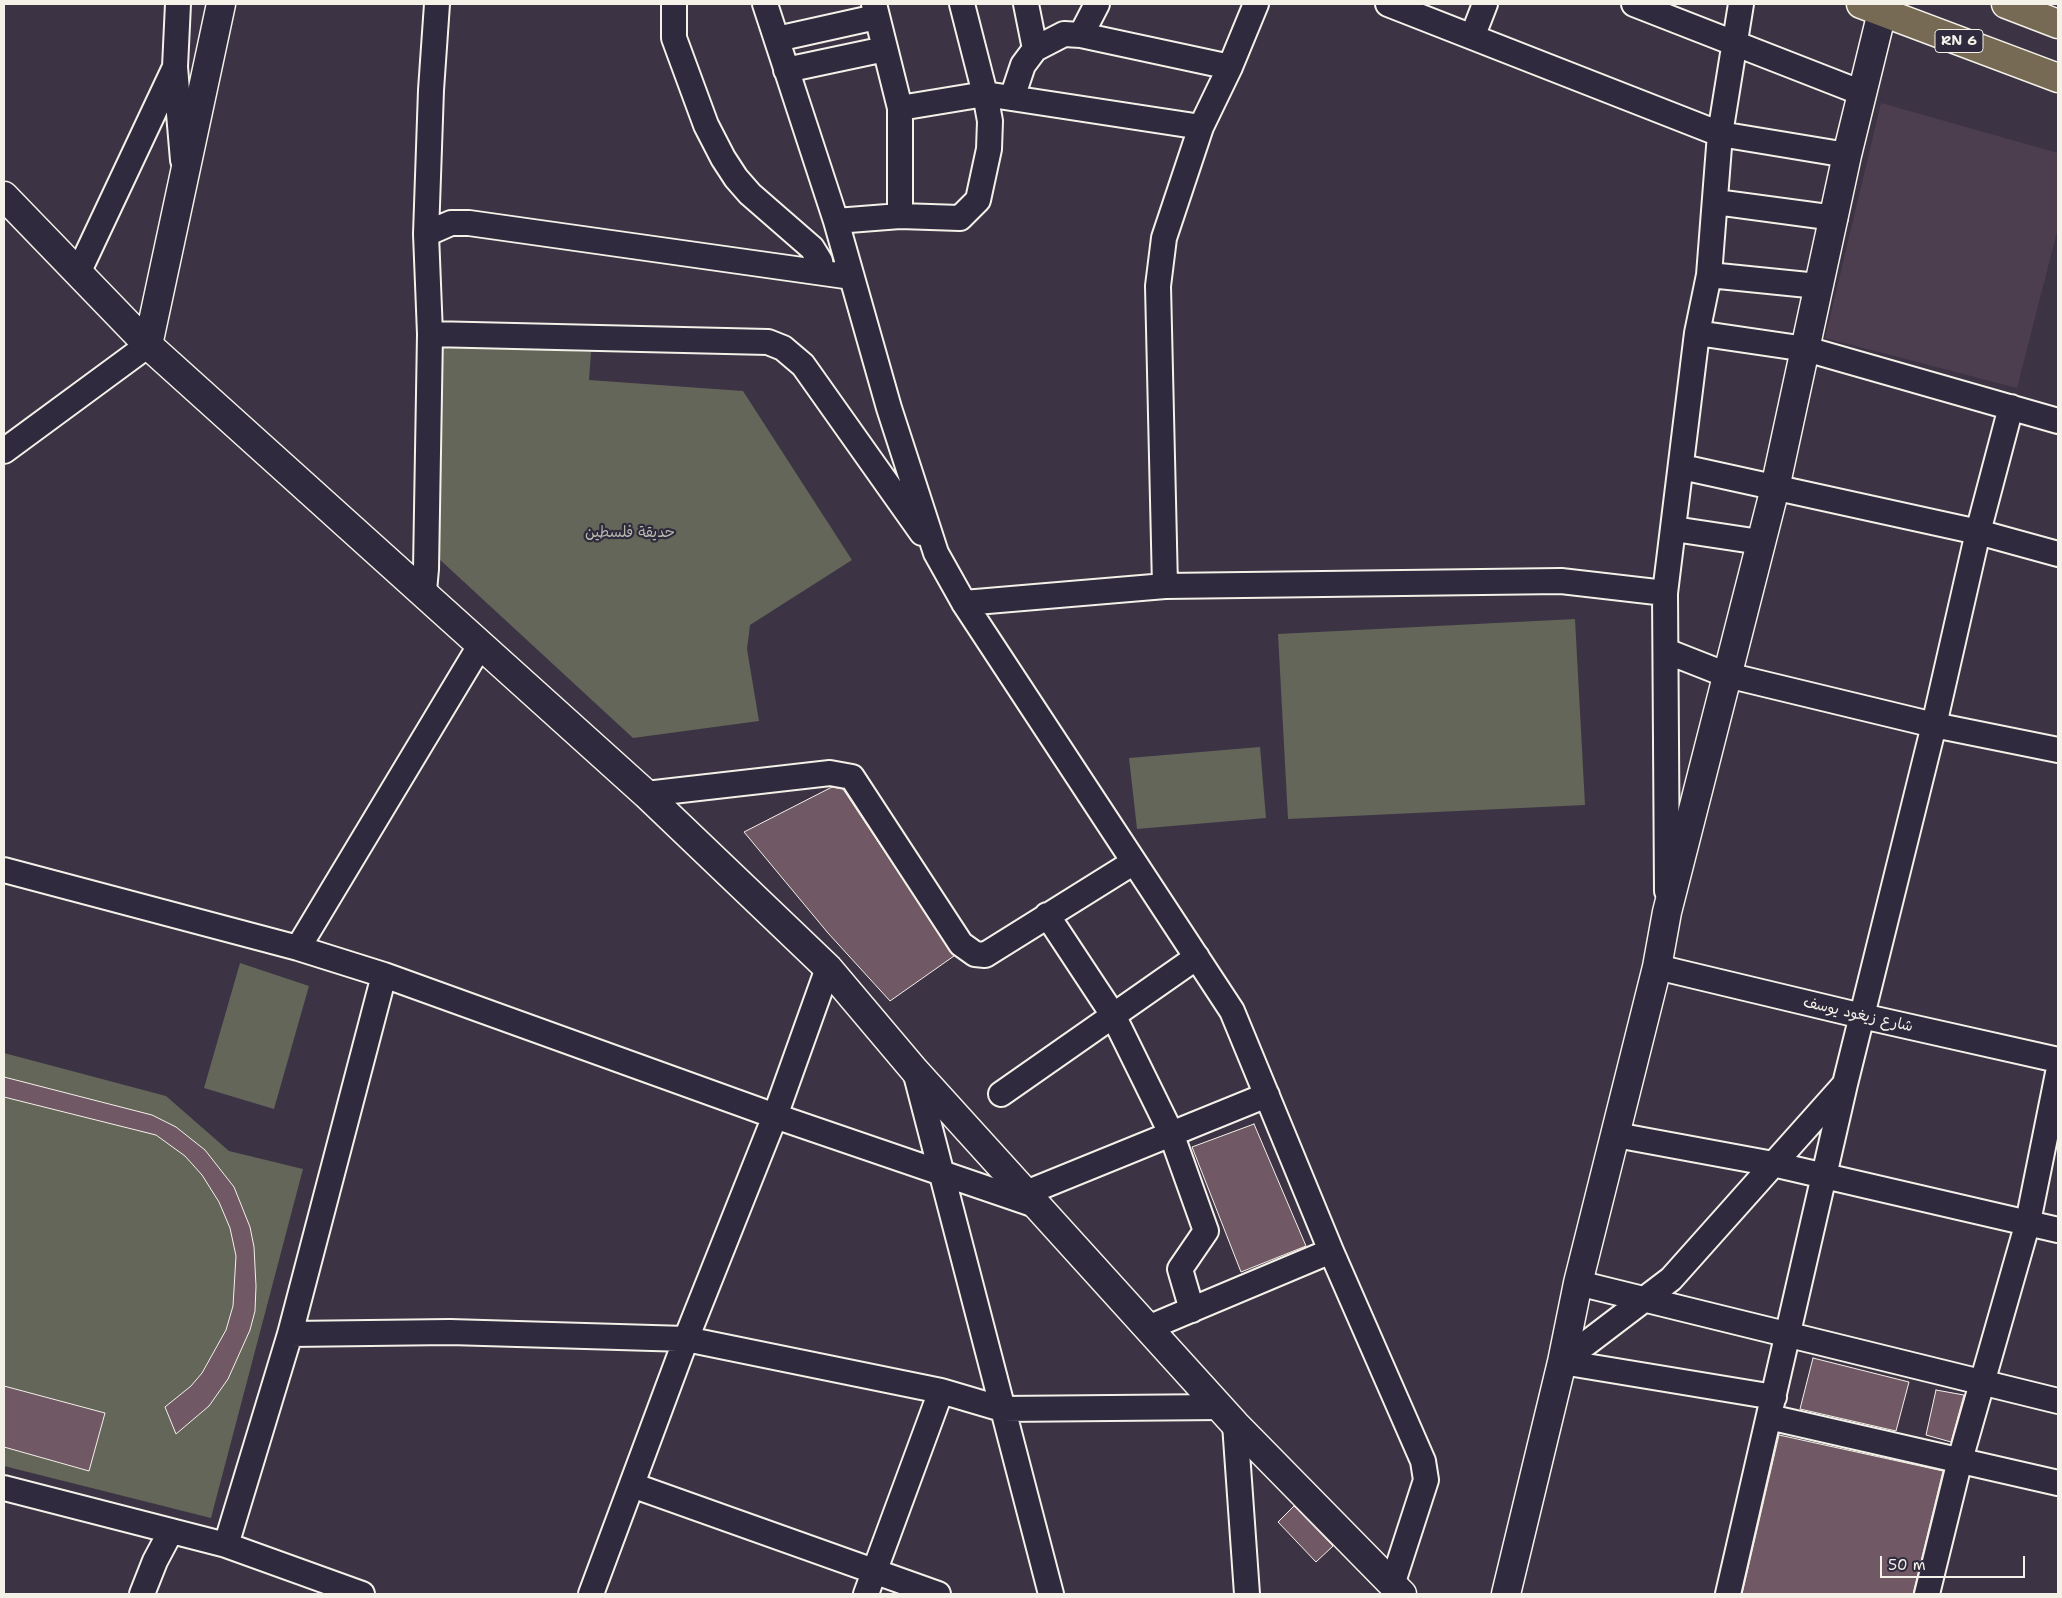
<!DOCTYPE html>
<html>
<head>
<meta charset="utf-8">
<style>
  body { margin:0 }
  #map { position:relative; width:2062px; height:1598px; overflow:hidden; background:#3c3345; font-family:"Shantell Sans",sans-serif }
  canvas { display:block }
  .frame { position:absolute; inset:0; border:5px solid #f4f1e8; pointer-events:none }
  .scale { position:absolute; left:1880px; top:1556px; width:145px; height:22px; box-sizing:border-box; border:2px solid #f4f1e8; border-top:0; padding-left:6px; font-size:15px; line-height:18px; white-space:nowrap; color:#f4f1e8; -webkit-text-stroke:4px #2f2a3d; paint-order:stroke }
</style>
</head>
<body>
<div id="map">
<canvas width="2062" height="1598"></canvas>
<div class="frame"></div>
<div class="scale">50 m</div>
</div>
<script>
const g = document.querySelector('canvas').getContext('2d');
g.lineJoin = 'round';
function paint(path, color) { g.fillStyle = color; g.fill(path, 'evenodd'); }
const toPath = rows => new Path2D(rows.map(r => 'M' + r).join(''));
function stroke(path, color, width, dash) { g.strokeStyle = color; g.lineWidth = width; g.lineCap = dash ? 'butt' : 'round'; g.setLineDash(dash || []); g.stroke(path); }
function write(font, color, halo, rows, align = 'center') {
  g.font = font + ' "Shantell Sans","Playpen Sans Arabic",sans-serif'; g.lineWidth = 4.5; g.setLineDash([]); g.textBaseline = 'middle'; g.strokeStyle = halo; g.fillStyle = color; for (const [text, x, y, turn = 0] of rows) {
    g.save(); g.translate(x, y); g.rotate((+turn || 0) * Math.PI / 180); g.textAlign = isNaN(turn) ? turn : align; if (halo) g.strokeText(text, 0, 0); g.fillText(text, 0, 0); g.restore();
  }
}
paint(toPath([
  [1881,103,2058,153,2058,228,2017,388,1825,338]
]), '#4c3e4e');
paint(toPath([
  [438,345,591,352,589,380,743,391,852,560,750,625,747,649,759,721,633,738,437,557],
  [1575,619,1585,805,1288,819,1278,634],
  [1260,747,1266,818,1137,829,1129,758],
  [240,963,309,986,274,1109,204,1088],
  [4,1053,166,1096,229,1151,303,1169,211,1518,4,1466]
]), '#636658');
const building = toPath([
  [832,787,843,789,954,956,890,1001,828,933,744,832,832,787],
  [4,1077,152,1115,176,1127,205,1150,234,1187,250,1227,254,1247,256,1286,255,1311,250,1330,228,1379,209,1406,176,1434,165,1407,191,1386,202,1373,226,1330,233,1306,236,1256,230,1228,219,1202,202,1175,185,1156,156,1135,4,1097,4,1077],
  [1254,1124,1306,1246,1241,1272,1192,1147,1254,1124],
  [1813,1358,1909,1382,1896,1431,1800,1409,1813,1358],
  [4,1386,105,1413,89,1471,4,1447,4,1386],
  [1936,1390,1964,1395,1951,1442,1926,1435,1936,1390],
  [1779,1435,1943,1471,1913,1594,1742,1594,1779,1435],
  [1294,1506,1333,1546,1316,1562,1278,1522,1294,1506]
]);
paint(building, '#705964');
stroke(building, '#f4f1e8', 1);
const minor = toPath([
  [178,4,175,67,183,160],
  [674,4,674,38,706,125,723,158,736,178,750,194,812,248,820,261,822,272],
  [765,4,836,221,889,408,936,553,964,603,1232,1011,1331,1251,1423,1461,1426,1480,1392,1585],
  [874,4,900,108,900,216],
  [1026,4,1035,49],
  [1388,4,1720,134,1847,155],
  [1634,4,1862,93],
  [1081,35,1097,4],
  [1473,35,1485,4],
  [777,39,876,17],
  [786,70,885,49],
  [1012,98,1023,65,1035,49,1064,34,1081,35,1230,67],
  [900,108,985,94,1201,127],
  [1716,202,1835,218],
  [836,221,900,216,960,218,978,200,989,149,990,121,985,94,962,4],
  [426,234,431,90,437,4],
  [79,271,175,67],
  [1709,275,1818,286],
  [1697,333,1806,349,2058,421],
  [430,334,768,342,783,348,803,365,922,533],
  [4,451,148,345],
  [1682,467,1978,532,2058,554],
  [1674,529,1760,542],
  [1165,586,1158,286,1164,238,1201,127,1230,67,1256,4],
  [424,591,426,569,430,334,426,234,451,223,469,223,852,277],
  [964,603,1165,586,1561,581,1665,593],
  [1666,651,1727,675,1934,725,2058,750],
  [646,794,830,773,852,777,961,944,975,954,985,955,1134,862],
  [4,870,298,948,384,975,775,1116,1038,1206],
  [1667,891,1665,593,1697,333,1709,275,1720,134,1741,4],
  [1047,915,1113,1015,1171,1133,1206,1231,1180,1269,1192,1310],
  [298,948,481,644],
  [1657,967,1862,1016,2058,1060],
  [915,1071,1051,1594],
  [1001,1094,1197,957],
  [1616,1135,1773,1164,2058,1230],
  [1026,1193,1267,1095],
  [1578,1283,2058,1401],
  [1148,1328,1331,1251],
  [290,1334,450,1332,686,1339,941,1391,1002,1409,1220,1407],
  [1562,1362,1671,1279,1845,1084],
  [1562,1362,1774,1397],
  [1769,1417,2058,1483],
  [1235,1424,1247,1594],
  [632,1485,938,1594],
  [4,1488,226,1545,362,1594],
  [226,1545,290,1334,384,975],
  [142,1594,155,1561,171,1531],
  [591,1594,686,1339,775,1116,828,968],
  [866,1594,941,1391],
  [1728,1594,1845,1084,1934,725,1978,532,2011,407],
  [1927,1594,1960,1460,2028,1222,2058,1073]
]);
const secondary = toPath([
  [4,196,148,345,646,794,828,968,915,1071,1235,1424,1402,1594],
  [148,345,221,4],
  [1506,1594,1562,1362,1578,1283,1657,967,1667,912,1775,488,1847,155,1884,4]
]);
const primary = toPath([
  [1861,4,2058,78],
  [2006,4,2058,24]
]);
stroke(minor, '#f4f1e8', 28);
stroke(secondary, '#f4f1e8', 31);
stroke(primary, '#f4f1e8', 31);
stroke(minor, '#2f2a3d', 24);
stroke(secondary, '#2f2a3d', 28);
stroke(primary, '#766a54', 28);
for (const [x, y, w] of [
  [1959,41,48]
]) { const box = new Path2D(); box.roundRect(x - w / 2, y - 11.5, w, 23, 4); g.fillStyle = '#2f2a3d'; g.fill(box); stroke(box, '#f4f1e8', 1); }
write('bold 14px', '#f4f1e8', null, [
  ["RN 6",1959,41]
]);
write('15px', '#bab9ae', '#2f2a3d', [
  ["حديقة فلسطين",630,533]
]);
write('15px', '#f4f1e8', '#2f2a3d', [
  ["شارع زيغود يوسف",1858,1015,13]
]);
</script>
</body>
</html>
